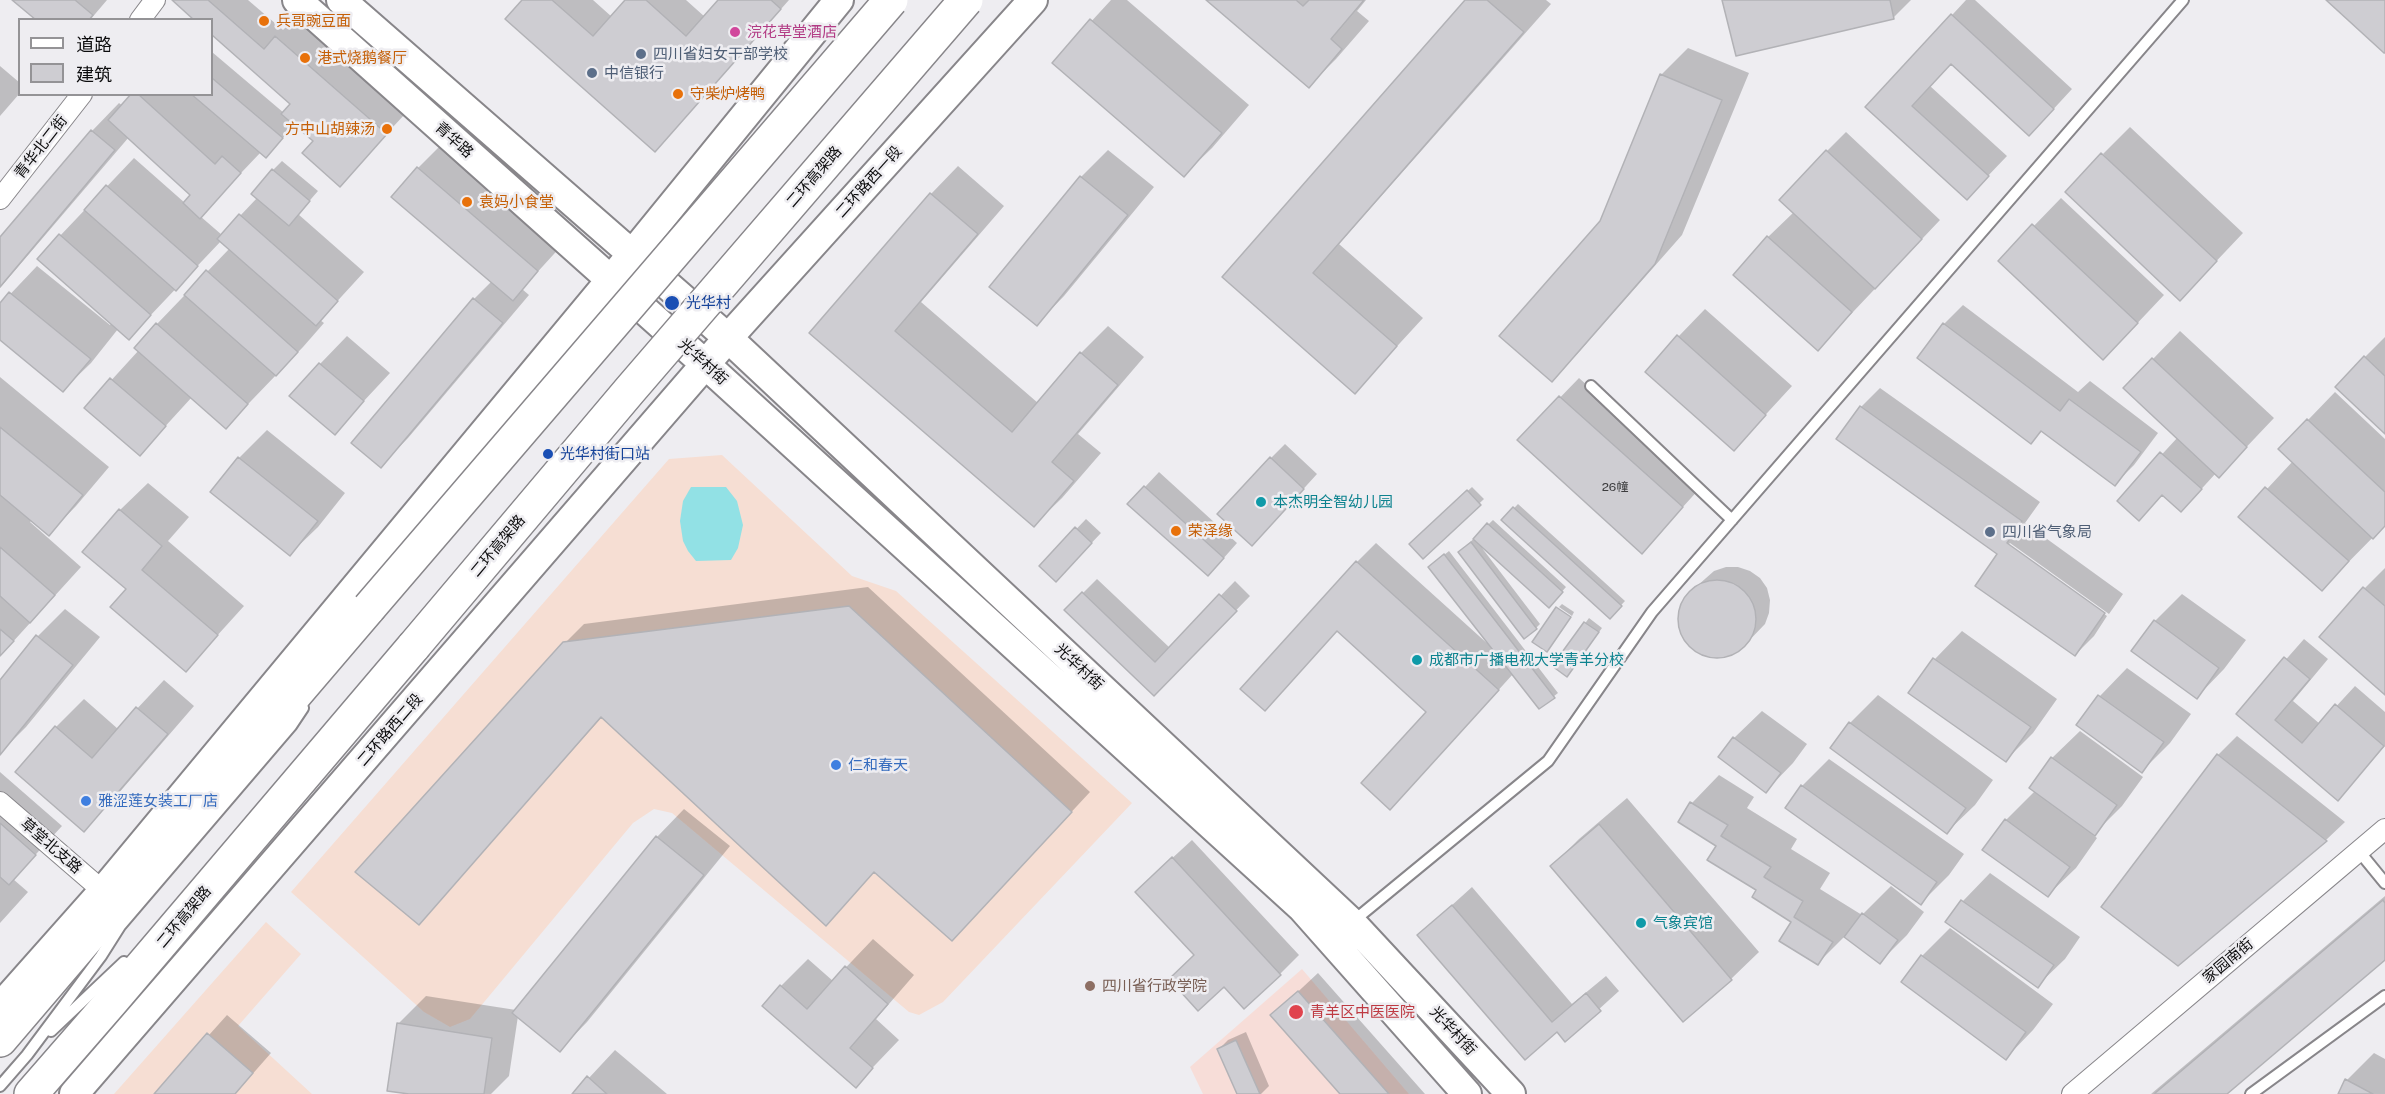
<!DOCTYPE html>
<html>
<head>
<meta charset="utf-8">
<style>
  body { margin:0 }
  #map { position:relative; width:2385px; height:1094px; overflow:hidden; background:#eeedf1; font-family:"Public Sans","Noto Sans SC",sans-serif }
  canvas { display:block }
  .legend { position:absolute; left:18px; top:18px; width:195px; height:78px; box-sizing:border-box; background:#eeedf1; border:2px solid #949396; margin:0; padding:8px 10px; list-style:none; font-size:18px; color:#0c0c0d }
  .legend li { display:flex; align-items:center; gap:12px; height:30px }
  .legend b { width:30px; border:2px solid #949396 }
</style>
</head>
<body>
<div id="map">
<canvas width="2385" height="1094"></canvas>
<ul class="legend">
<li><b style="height:8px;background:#fff"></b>道路</li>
<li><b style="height:16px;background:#cecdd2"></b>建筑</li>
</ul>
</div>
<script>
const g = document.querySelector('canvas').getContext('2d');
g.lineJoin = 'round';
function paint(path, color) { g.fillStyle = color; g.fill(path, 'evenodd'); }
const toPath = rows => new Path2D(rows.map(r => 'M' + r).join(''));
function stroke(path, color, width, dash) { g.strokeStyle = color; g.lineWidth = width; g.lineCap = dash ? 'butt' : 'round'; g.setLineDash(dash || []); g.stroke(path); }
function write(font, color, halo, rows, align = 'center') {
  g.font = font + ' "Public Sans","Noto Sans SC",sans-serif'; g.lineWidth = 5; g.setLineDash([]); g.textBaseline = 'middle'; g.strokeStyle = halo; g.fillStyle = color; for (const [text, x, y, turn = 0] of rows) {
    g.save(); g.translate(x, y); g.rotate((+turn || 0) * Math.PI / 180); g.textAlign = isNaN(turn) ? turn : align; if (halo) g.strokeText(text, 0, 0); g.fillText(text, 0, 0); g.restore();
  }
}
paint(toPath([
  [722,455,852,576,896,591,1132,803,943,1002,919,1015,909,1012,672,813,654,809,633,823,470,1019,450,1027,424,1012,291,892,669,459],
  [266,922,301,954,238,1026,312,1094,114,1094]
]), '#f6ded3');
paint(toPath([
  [1302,969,1409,1094,1203,1094,1190,1067]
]), '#f7ddd8');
paint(toPath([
  [691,487,726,487,737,501,743,525,738,548,731,560,696,561,688,551,683,541,680,521,683,501]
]), '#92e1e5');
paint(toPath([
  [15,0,107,0,90,20,38,20],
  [174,0,248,0,283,30,295,18,405,114,340,184,315,141,295,124,280,141,261,152,200,216,222,235,257,198,273,170,282,161,318,191,298,214,364,272,320,320,324,323,303,347,226,427,192,397,140,454,86,408,139,350,136,348,157,324,230,248,222,240,129,338,118,329,91,363,63,390,0,338,0,305,37,266,110,325,112,323,39,258,134,158,185,203,192,195,129,137,0,288,0,239,92,131,119,103,123,106,133,94,212,94,212,52,284,113,292,104,212,33,212,20],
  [524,0,593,0,612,17,627,0,686,0,705,17,720,0,789,0,673,131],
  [1111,0,1127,0,1249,105,1212,148,1184,175,1054,62],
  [1208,0,1366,0,1357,11,1369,21,1336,59,1309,86],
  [1467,0,1546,0,1551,4,1339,244,1423,318,1355,392,1224,277],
  [1724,0,1911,0,1893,18],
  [1966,0,1975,0,2072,89,2048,115,1951,63,1930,86,2007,156,1985,179,1867,107],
  [1688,48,1749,73,1682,235,1579,352,1552,380,1661,75],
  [0,66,20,83,20,93,0,116],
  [2130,127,2243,233,2207,271,2103,154],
  [1846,132,1940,220,1818,349,1768,237,1794,212,1827,151],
  [445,141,564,243,522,289,529,295,408,438,381,466,474,299,492,281,418,168],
  [1108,150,1154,187,1064,296,1037,324,1081,177],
  [958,166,1004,206,921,302,1038,403,1081,353,1108,326,1144,357,1078,434,1101,453,1062,498,1034,525,811,333,931,194],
  [2061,198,2164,295,2130,331,2000,261],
  [1963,305,2078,392,2090,381,2158,433,2134,465,2115,484,2043,430,2031,442,1944,324],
  [1705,309,1792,386,1734,449,1678,337],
  [2180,331,2274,418,2219,476,2216,473,2195,496,2163,494,2119,501,2178,437,2125,388],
  [347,336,390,373,334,433,320,364],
  [2385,337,2385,432,2365,357],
  [0,377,109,467,76,506,49,534,32,520,30,522,81,567,0,656],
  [1579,378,1701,487,1642,552,1519,440],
  [1880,388,2040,502,2025,523,2123,594,2109,614,2010,543,2008,545,2107,616,2094,636,2075,655,2000,554,1838,439,1861,407],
  [2335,392,2385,439,2385,525,2322,589,2241,517,2293,461,2308,420],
  [267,430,345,493,318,527,290,554,212,492,239,458],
  [1285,444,1317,474,1266,530,1271,458],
  [1159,472,1237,543,1222,560,1145,487],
  [148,483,189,517,168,541,244,606,186,670,128,589,85,552,120,510],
  [1472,487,1484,499,1423,557,1411,544],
  [1518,504,1625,601,1610,617,1503,520],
  [1086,519,1101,533,1065,571,1041,566],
  [1493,520,1566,587,1549,606,1482,548,1540,624,1536,628,1464,548],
  [1376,543,1489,645,1490,644,1434,563,1449,551,1558,693,1540,707,1513,674,1409,789,1428,712,1357,562],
  [1726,567,1738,567,1750,571,1760,578,1767,588,1770,600,1769,613,1765,624,1741,649,1730,655,1718,657,1705,656,1694,649,1685,640,1680,629,1679,616,1682,604,1689,593,1714,571],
  [2385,568,2385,693,2365,588],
  [1097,579,1170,648,1235,581,1250,596,1168,680,1066,610],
  [868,587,1090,792,971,920,875,871,826,924,602,717,419,923,565,643,584,624],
  [2182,594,2246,640,2224,669,2197,697,2155,621],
  [1562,604,1574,612,1572,616,1559,607],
  [65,609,100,637,26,727,0,753,0,682,38,636],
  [1589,618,1602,628,1571,671,1554,666],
  [1962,631,2057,699,2033,733,2006,760,1910,693,1935,659],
  [2304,639,2328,659,2293,701,2320,724,2355,686,2385,712,2385,746,2338,799,2238,714],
  [2127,668,2191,714,2170,743,2142,771,2078,725,2100,696],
  [164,680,194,706,111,802,84,830,17,772,56,727,84,699,118,729],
  [1878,695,1993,780,1975,805,1947,832,1832,748,1850,723],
  [1762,711,1807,744,1793,763,1766,791,1734,738],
  [2080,731,2143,777,2122,806,2093,835,2097,838,2076,868,2048,895,2006,820,2035,791,2052,758],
  [2237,736,2345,822,2326,840,2218,755],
  [1829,759,1964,854,1949,875,1921,903,1802,786],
  [0,772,62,826,13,879,28,892,0,923],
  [1719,775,1754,797,1747,808,1797,839,1791,849,1830,873,1820,889,1862,915,1891,886,1924,912,1907,935,1880,962,1845,936,1818,963,1793,921,1758,889,1718,845,1680,822,1692,803],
  [1627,798,1759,952,1731,979,1684,1020,1552,866,1579,839],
  [684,809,730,846,587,1022,560,1050,518,1016,509,1076,491,1094,419,1094,398,1024,426,996,516,1010,657,837],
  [1192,840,1299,955,1280,974,1196,955,1156,873],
  [1990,873,2080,937,2065,959,2037,986,1947,922,1963,901],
  [1472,887,1572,1004,1606,976,1619,991,1565,1040,1557,1030,1419,935],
  [2385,896,2385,959,2225,1094,2151,1094],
  [1950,928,2053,1004,2033,1030,2006,1058,1903,982,1922,956],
  [873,939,914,975,876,1019,899,1040,855,1086,781,986,808,959,833,981],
  [1318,973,1425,1094,1342,1094,1272,1016],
  [227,1015,271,1053,235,1094,156,1094],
  [1246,1032,1269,1086,1261,1094,1238,1094,1219,1049,1228,1040],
  [615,1050,667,1094,574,1094],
  [2374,1053,2385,1059,2385,1094,2339,1094,2347,1080]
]), '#0003');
const building = toPath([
  [12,0,75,0,93,15,89,20,36,20,12,0],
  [172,0,208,0,264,49,275,36,387,134,340,187,302,153,313,141,281,114,290,104,212,35,212,20,194,20,172,0],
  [522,0,552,0,593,36,625,0,646,0,686,36,718,0,771,0,781,9,655,152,505,19,522,0],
  [1206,0,1296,0,1303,6,1309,0,1364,0,1331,39,1342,49,1309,88,1206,0],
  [1465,0,1487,0,1524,32,1313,273,1397,346,1355,394,1222,277,1465,0],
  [1722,0,1890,0,1894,19,1736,56,1722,0],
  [2326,0,2385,0,2385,53,2384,53,2326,0],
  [1951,14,2054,109,2029,136,1951,64,1912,106,1989,176,1967,200,1865,107,1951,14],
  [1090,19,1222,133,1184,177,1052,63,1090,19],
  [1660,74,1722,100,1655,264,1552,382,1499,336,1600,221,1660,74],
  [212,78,283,138,266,158,191,94,212,94,212,78],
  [131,94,138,94,215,164,222,156,241,173,200,219,183,203,190,195,108,120,131,94],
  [91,130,115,150,0,287,0,237,91,130],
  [1826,150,1922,239,1875,289,1779,200,1826,150],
  [2101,153,2217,261,2180,301,2065,192,2101,153],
  [417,167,538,271,513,301,391,197,417,167],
  [272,169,310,201,289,226,251,194,272,169],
  [1080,176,1128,215,1037,326,989,287,1080,176],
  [106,185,198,266,176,291,84,210,106,185],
  [930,193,978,234,895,331,1012,432,1080,352,1118,385,1052,462,1074,481,1034,527,809,333,930,193],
  [239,214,338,301,316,326,217,239,239,214],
  [2032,224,2138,323,2103,360,1998,261,2032,224],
  [59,234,151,315,129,340,37,259,59,234],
  [1767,236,1852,312,1818,351,1733,275,1767,236],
  [206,270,298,352,276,376,184,295,206,270],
  [9,292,91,359,63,392,0,340,0,303,9,292],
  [473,298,503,323,381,468,351,443,473,298],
  [156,323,248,404,226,429,134,348,156,323],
  [1943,323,2060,411,2069,399,2141,452,2115,486,2041,431,2031,444,1917,358,1943,323],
  [1677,335,1766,415,1734,451,1645,372,1677,335],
  [2364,356,2385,376,2385,434,2335,387,2364,356],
  [2152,358,2247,447,2219,478,2123,388,2152,358],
  [319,363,364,401,335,435,289,396,319,363],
  [110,378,166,426,140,456,84,408,110,378],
  [1559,396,1683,507,1642,554,1517,440,1559,396],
  [1860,406,2022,521,2007,543,2105,613,2075,656,1975,586,1997,554,1836,439,1860,406],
  [2307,419,2385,492,2385,526,2373,539,2278,449,2307,419],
  [0,427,83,495,49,536,0,495,0,427],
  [2160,452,2202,489,2181,512,2162,495,2139,521,2117,501,2160,452],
  [238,457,318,521,290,556,210,492,238,457],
  [1270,457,1304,489,1252,546,1217,514,1270,457],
  [1144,486,1224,558,1208,576,1127,504,1144,486],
  [2265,487,2349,561,2322,591,2238,517,2265,487],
  [1467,490,1481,505,1423,559,1409,544,1467,490],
  [1513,507,1622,606,1610,619,1501,520,1513,507],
  [119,509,162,546,142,570,218,635,186,672,110,607,126,589,82,552,119,509],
  [1487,523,1563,592,1549,608,1473,539,1487,523],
  [1075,527,1092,543,1056,582,1039,566,1075,527],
  [1471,542,1537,629,1524,639,1458,552,1471,542],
  [0,547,55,595,30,623,0,596,0,547],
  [1444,554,1555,698,1539,709,1428,567,1444,554],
  [1356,561,1499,690,1390,810,1361,783,1426,712,1337,631,1265,711,1240,689,1356,561],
  '1678 619a39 39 0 1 1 78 0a39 39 0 1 1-78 0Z',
  [2363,587,2385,606,2385,695,2319,637,2363,587],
  [1082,592,1155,662,1219,594,1237,611,1154,696,1064,610,1082,592],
  [849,606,1072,812,952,941,874,872,826,926,601,717,419,925,355,872,563,642,849,606],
  [1556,607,1571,617,1547,652,1532,642,1556,607],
  [2154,620,2219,668,2197,699,2131,651,2154,620],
  [1584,622,1599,632,1567,677,1552,666,1584,622],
  [0,629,14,641,0,656,0,629],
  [36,635,73,665,0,755,0,680,36,635],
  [2284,657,2310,679,2275,720,2302,743,2335,704,2384,746,2338,801,2236,714,2284,657],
  [1933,658,2031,727,2006,762,1908,693,1933,658],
  [2098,695,2164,742,2142,773,2076,725,2098,695],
  [136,707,168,734,84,832,15,772,55,726,92,758,136,707],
  [1849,722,1966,808,1947,834,1830,748,1849,722],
  [1733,737,1781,773,1766,793,1718,757,1733,737],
  [2217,754,2327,841,2178,966,2101,907,2217,754],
  [2051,757,2117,805,2095,836,2029,788,2051,757],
  [1801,785,1937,882,1921,905,1785,808,1801,785],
  [1690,802,1728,825,1721,836,1771,867,1764,877,1803,901,1794,917,1833,942,1818,965,1779,941,1791,922,1752,897,1756,890,1707,860,1716,846,1678,822,1690,802],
  [2005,819,2070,867,2048,897,1982,850,2005,819],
  [0,823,36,855,9,885,0,877,0,823],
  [1599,824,1732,980,1683,1022,1550,866,1599,824],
  [656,836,704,875,560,1052,512,1013,656,836],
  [1172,857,1281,975,1244,1009,1224,987,1198,1011,1169,979,1194,955,1135,892,1172,857],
  [1961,900,2054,965,2038,988,1945,922,1961,900],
  [2383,900,2385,903,2385,960,2227,1094,2154,1094,2383,900],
  [1452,905,1552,1022,1586,993,1601,1011,1565,1042,1557,1032,1525,1060,1417,935,1452,905],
  [1862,913,1898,940,1880,964,1844,937,1862,913],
  [1921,955,2026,1032,2006,1060,1901,982,1921,955],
  [845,966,888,1004,850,1048,873,1068,856,1088,762,1006,780,985,807,1009,845,966],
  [1298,991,1389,1094,1340,1094,1270,1015,1298,991],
  [397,1023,492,1038,484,1094,409,1094,387,1091,397,1023],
  [207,1033,253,1073,235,1094,154,1094,207,1033],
  [1236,1040,1260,1094,1237,1094,1217,1049,1236,1040],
  [587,1076,607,1094,572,1094,587,1076],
  [2345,1079,2373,1094,2338,1094,2345,1079]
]);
paint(building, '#cecdd2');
stroke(building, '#b2b2b6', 1.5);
const service = toPath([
  [1591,386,1732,520],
  [2358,850,2385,883],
  [1351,923,1548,761,1652,612,2183,0],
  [51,1031,124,962],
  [0,1086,27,1055,101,956,120,926,291,726,303,708],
  [2251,1094,2385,996]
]);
const minor = toPath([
  [140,20,155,0],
  [0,199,82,94],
  [0,802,103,891],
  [2072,1094,2385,829]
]);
const secondary = toPath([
  [297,0,705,364,1302,908,1467,1094],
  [341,0,728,338,1352,923,1511,1094],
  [0,1007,103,891,633,253,839,0],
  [74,1094,728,338,1033,0]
]);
const trunk = toPath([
  [0,1040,369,608],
  [31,1094,112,1001,414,646]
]);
stroke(service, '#88868a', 14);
stroke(minor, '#88868a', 22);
stroke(secondary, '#88868a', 32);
stroke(trunk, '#88868a', 36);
stroke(service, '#fff', 10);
stroke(minor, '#fff', 20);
stroke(secondary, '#fff', 28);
stroke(trunk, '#fff', 33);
const trunkBridge = toPath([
  [369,608,891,0],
  [414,646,630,390,966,0]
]);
stroke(trunkBridge, '#88868a', 36, []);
stroke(trunkBridge, '#fff', 33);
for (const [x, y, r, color] of [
  [264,21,6,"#e8710a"],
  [735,32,6,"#d1479c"],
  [641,54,6,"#5c6f8a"],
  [305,58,6,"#e8710a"],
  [592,73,6,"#5c6f8a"],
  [678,94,6,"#e8710a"],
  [387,129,6,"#e8710a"],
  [467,202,6,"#e8710a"],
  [672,303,8,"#1a4fb4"],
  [548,454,6,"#1a4fb4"],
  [1261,502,6,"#0f9aa8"],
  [1176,531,6,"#e8710a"],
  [1990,532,6,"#5c6f8a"],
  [1417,660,6,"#0f9aa8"],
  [836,765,6,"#3f7fe0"],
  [86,801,6,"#3f7fe0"],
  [1641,923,6,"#0f9aa8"],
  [1090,986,6,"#8d6e63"],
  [1296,1012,8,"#e0444e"]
]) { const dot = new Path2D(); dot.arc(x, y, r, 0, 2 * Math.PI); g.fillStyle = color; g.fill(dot); stroke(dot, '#eeedf1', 2); }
write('12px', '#3c3c3e', null, [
  ["26幢",1615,487]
]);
write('15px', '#c56008', '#eeedf1', [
  ["兵哥豌豆面",276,21],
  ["港式烧鹅餐厅",317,58],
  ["守柴炉烤鸭",690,94],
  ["方中山胡辣汤",375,129,"right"],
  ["袁妈小食堂",479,202],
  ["荣泽缘",1188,531]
], 'left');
write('15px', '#b23c85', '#eeedf1', [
  ["浣花草堂酒店",747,32]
], 'left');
write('15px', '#4e5e75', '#eeedf1', [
  ["四川省妇女干部学校",653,54],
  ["中信银行",604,73],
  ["四川省气象局",2002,532]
], 'left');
write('15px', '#0c0c0d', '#eeedf1', [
  ["青华路",454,140,42],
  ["青华北二街",41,147,-52],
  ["二环高架路",814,177,-49],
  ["二环路西一段",869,182,-48],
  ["光华村街",703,362,42],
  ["二环高架路",498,546,-50],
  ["光华村街",1079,667,43],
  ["二环路西二段",390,730,-49],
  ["草堂北支路",51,846,41],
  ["二环高架路",184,917,-50],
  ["家园南街",2228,961,-40],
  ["光华村街",1453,1031,47]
]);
write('15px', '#164399', '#eeedf1', [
  ["光华村",686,303],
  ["光华村街口站",560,454]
], 'left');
write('15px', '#0d838f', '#eeedf1', [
  ["本杰明全智幼儿园",1273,502],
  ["成都市广播电视大学青羊分校",1429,660],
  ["气象宾馆",1653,923]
], 'left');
write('15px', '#366cbe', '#eeedf1', [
  ["仁和春天",848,765],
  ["雅涩莲女装工厂店",98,801]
], 'left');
write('15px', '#785e54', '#eeedf1', [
  ["四川省行政学院",1102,986]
], 'left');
write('15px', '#be3a42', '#eeedf1', [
  ["青羊区中医医院",1310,1012]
], 'left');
</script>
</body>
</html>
